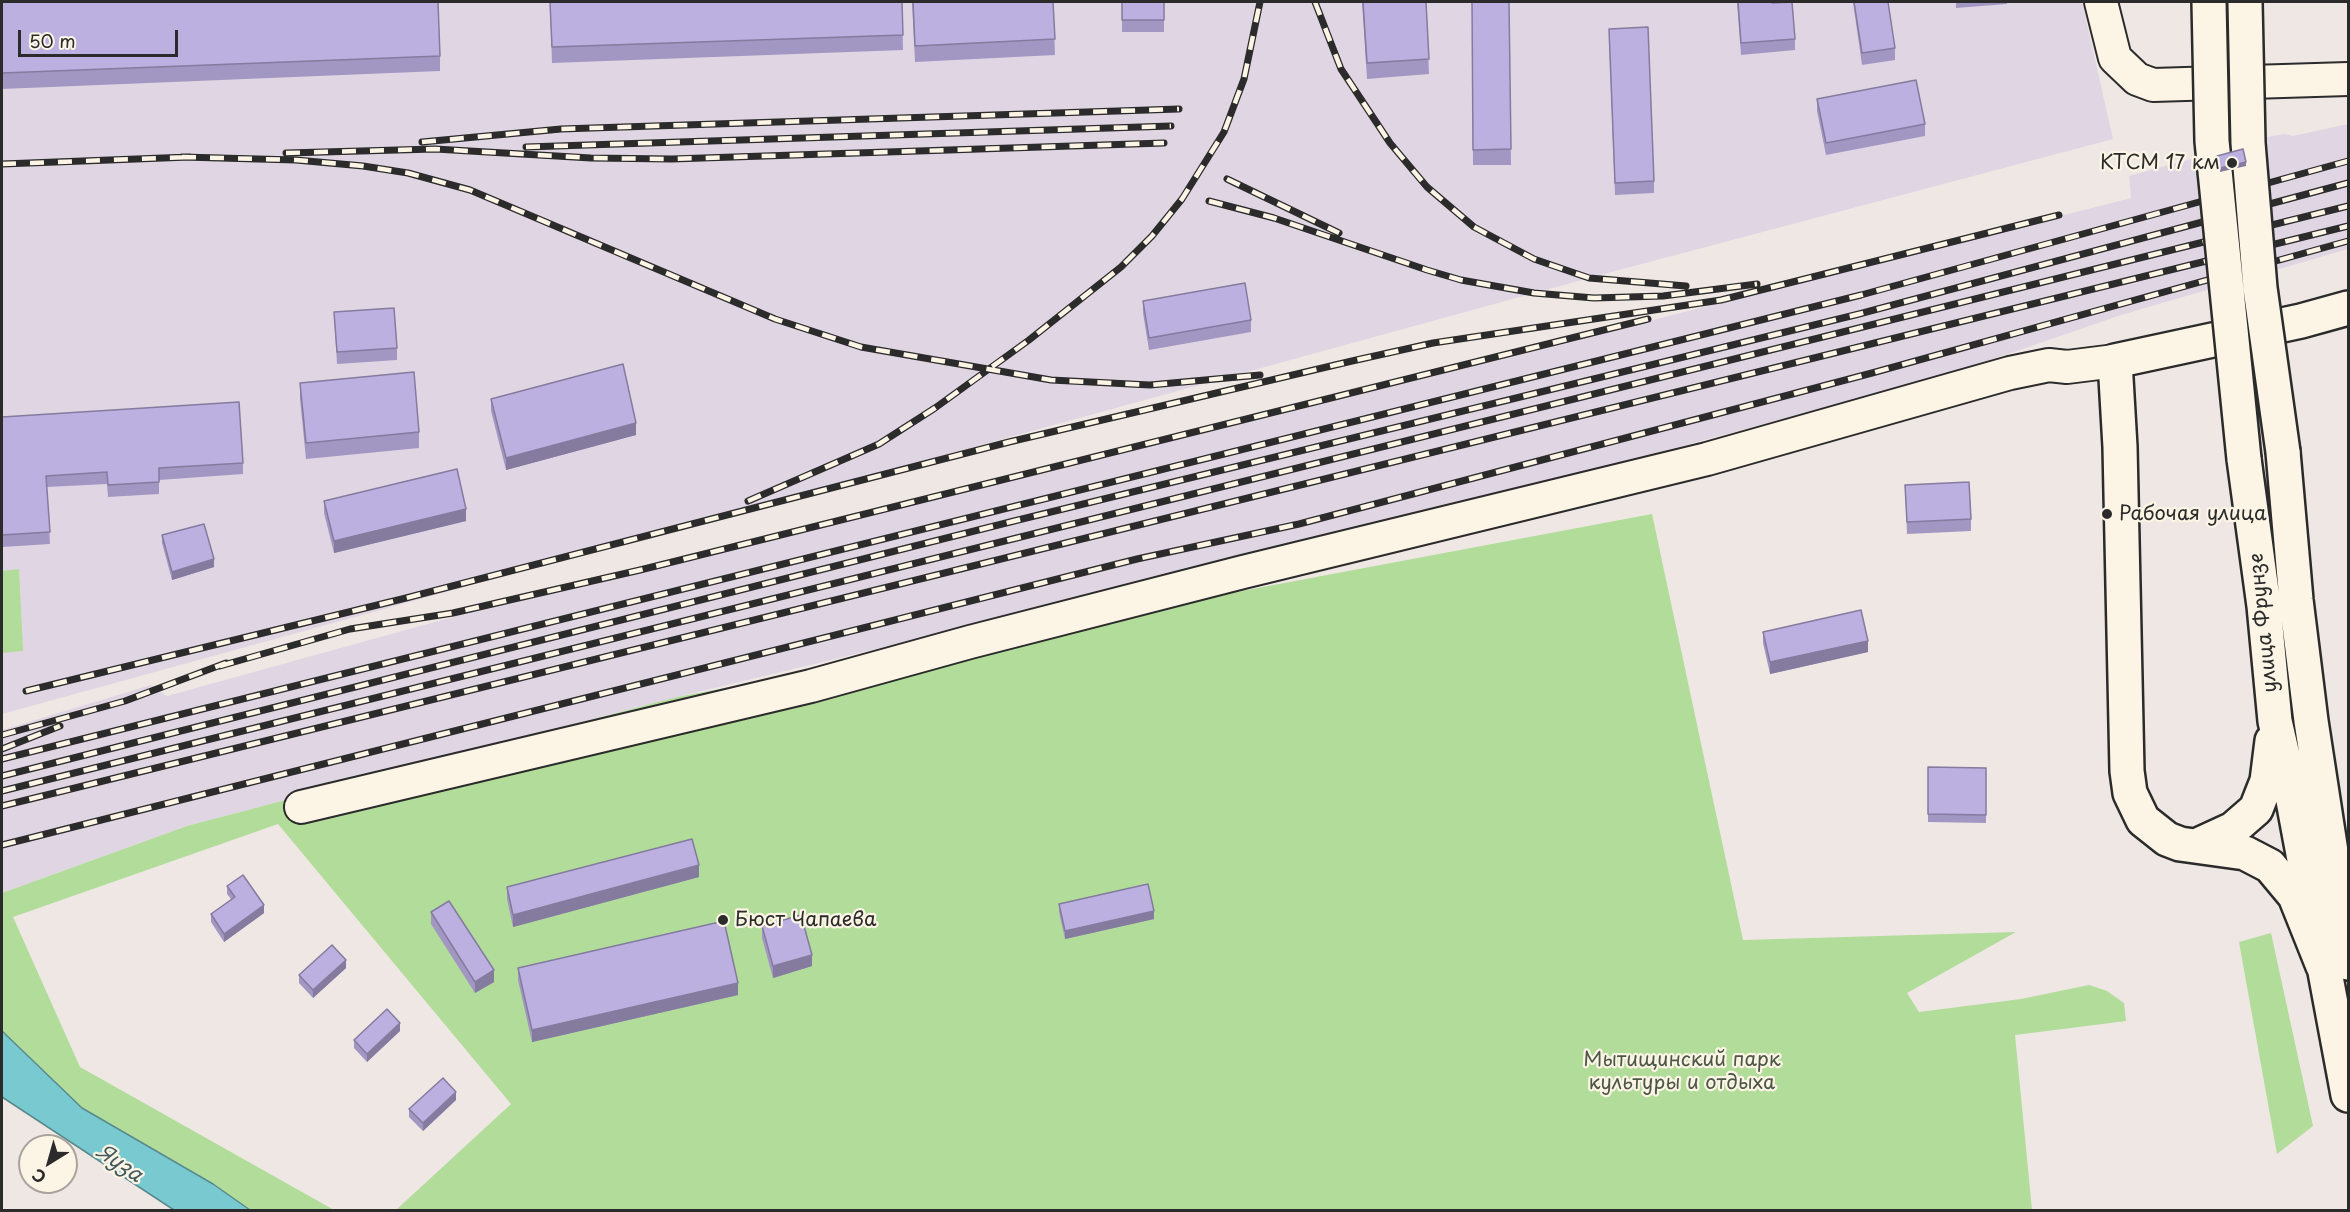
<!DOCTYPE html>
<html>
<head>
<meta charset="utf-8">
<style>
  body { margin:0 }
  #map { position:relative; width:2350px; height:1212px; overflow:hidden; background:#efe7e4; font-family:"Playpen Sans",sans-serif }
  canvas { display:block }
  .frame { position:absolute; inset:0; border:3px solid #2b2b2b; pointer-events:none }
  .north { position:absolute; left:18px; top:1134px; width:60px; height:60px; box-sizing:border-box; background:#fcf5e5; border:2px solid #a8a49b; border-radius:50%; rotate:217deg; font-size:16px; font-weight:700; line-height:24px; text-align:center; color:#2b2b2b }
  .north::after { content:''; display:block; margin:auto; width:21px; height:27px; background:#2b2b2b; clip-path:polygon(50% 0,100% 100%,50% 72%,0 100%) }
  .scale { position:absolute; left:18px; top:30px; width:160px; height:27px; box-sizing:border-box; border:3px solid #2b2b2b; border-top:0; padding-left:8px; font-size:18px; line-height:21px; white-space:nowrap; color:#2b2b2b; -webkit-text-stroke:4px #fcf5e5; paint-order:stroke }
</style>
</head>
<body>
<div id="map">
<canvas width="2350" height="1212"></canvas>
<div class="frame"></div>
<div class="north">С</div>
<div class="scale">50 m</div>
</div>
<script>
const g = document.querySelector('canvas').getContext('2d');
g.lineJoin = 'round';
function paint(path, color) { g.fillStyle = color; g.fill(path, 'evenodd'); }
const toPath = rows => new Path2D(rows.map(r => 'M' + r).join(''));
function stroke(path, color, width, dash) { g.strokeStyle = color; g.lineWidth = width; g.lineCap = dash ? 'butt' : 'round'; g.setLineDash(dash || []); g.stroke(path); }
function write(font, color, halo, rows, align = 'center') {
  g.font = font + ' "Playpen Sans",sans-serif'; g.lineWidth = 4.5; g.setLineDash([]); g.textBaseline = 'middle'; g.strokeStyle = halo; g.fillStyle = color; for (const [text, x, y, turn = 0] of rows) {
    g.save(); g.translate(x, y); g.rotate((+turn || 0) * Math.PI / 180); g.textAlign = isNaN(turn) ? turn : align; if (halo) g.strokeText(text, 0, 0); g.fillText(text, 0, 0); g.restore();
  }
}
paint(toPath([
  [2,2,2082,2,2113,139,1589,278,2,714],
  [2348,124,2348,249,2121,315,1959,371,1380,528,677,697,187,826,2,893,2,730,151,685,167,696,601,576,1602,333,2131,198,2129,176,2191,159,2207,147,2285,134,2293,136]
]), '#e0d6e3');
paint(toPath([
  [1652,514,1743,940,2016,932,1907,993,1919,1012,2021,999,2089,985,2107,991,2124,1003,2126,1021,2015,1035,2032,1210,396,1210,511,1104,278,824,13,917,80,1067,334,1210,250,1210,213,1184,82,1108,2,1031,2,893,187,826,677,697],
  [19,569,23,651,2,653,2,571],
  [2271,933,2313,1126,2277,1154,2239,942]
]), '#b1dc9a');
const water = toPath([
  [2,1031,82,1108,213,1184,250,1210,174,1210,2,1097,2,1031]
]);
paint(water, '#78c9d0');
stroke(water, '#598a8e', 1.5);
const minor = toPath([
  [2101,2,2115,58,2137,79,2153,85,2348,79],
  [301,807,811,686,970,642,1243,572,1707,459,2010,373,2049,365,2067,367,2115,361]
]);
const major = toPath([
  [2283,452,2296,600,2311,721,2348,963],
  [2244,459,2264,606,2275,721,2292,795,2348,1095],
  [2196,846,2233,829,2256,809,2267,781,2272,741],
  [2323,966,2295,896,2270,866,2245,853,2180,844,2167,839,2143,820,2130,793,2127,771,2120,447,2115,361,2301,321,2348,308]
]);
stroke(minor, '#2b2b2b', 36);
stroke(major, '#2b2b2b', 38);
stroke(minor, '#fcf5e5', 32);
stroke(major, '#fcf5e5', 33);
const rail = toPath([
  [1315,2,1341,69,1390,143,1427,187,1474,227,1534,259,1589,278,1686,286],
  [422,142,561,129,1179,109],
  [526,147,1171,126],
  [286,153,435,149,591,158,672,159,1164,143],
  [182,157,296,160,363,166,408,173,470,190,775,319,861,347,1051,380,1150,385,1260,375],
  [2,164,190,157],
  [1227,179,1339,233],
  [1209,201,1274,218,1427,270,1461,280,1534,293,1594,298,1663,296,1757,284],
  [748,501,879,444,935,408,1029,340,1121,267,1152,236,1182,199,1224,132,1244,79,1260,2],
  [220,666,350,629,453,613,640,570,1648,319],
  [26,691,406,598,1009,442,1352,361,1433,343,1721,300,2059,215],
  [2,735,125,701,226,663],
  [2,749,60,726],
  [2,759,1861,295,2348,161],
  [2,776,1014,521,1859,314,2348,183],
  [2,791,2348,206],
  [2,806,2348,226],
  [2,845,1137,559,1299,524,1872,373,2348,241]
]);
stroke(rail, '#2b2b2b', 7);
stroke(rail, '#fcf5e5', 4.5, [14]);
const majorBridge = toPath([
  [2209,2,2212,141,2244,459],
  [2245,2,2248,143,2260,288,2283,452]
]);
stroke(majorBridge, '#2b2b2b', 38, []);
stroke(majorBridge, '#fcf5e5', 33);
paint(toPath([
  [2,2,440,56,440,71,2,89],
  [550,2,902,2,903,50,552,63],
  [912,2,1053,2,1055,55,915,62],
  [1122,2,1164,2,1164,32,1122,32],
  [1362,2,1426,2,1429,74,1367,79],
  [1472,2,1509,2,1511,165,1473,165],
  [1737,2,1772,2,1795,39,1795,50,1741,55],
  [1853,2,1888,2,1895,48,1895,60,1862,65],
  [1956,2,2007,2,2007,4,1956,8],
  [1609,40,1654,181,1654,193,1615,195],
  [1817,99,1925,124,1925,136,1826,155,1817,111],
  [1143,301,1251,320,1251,332,1149,350,1143,313],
  [334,312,397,348,397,360,337,364],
  [300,383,419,432,419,448,306,459,300,399],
  [491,399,636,435,506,470,491,411],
  [2,417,243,463,243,474,159,480,159,494,108,497,107,484,47,487,50,544,2,547],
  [1905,485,1971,519,1971,531,1907,534],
  [324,501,466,521,334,553,324,513],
  [162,535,214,567,172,580,162,543],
  [1763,632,1868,652,1770,674,1763,643],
  [1928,767,1986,768,1986,823,1928,822],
  [699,877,513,927,507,899,507,887],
  [227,886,264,913,224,942,211,922,211,914,231,899,227,894],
  [1059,904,1154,919,1065,939,1059,912],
  [431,912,494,982,475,993,431,924],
  [762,926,812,966,773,978,762,938],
  [346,968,313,998,299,983,299,975],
  [518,968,738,995,532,1042,518,980],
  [400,1031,367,1062,354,1048,354,1040],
  [456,1100,423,1131,409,1117,409,1109]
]), '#a297c2');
paint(toPath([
  [2246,162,2246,166,2220,172,2220,168],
  [636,423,636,435,506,470,506,458],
  [466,509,466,521,334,553,334,541],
  [214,559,214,567,172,580,172,572],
  [1868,641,1868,652,1770,674,1770,662],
  [699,865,699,877,513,927,513,915],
  [264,905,264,913,224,942,224,934],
  [1154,911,1154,919,1065,939,1065,931],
  [812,955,812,966,773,978,773,966],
  [346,960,346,968,313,998,313,990],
  [494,970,494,982,475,993,475,982],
  [738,983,738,995,532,1042,532,1030],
  [400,1023,400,1031,367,1062,367,1054],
  [456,1092,456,1100,423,1131,423,1123]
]), '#847b9e');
const building = toPath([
  [2,2,438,2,440,56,2,73,2,2],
  [550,2,902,2,903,35,552,47,550,2],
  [913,2,1053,2,1055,39,915,46,913,2],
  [1122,2,1164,2,1164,20,1122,20,1122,2],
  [1363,2,1426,2,1429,59,1367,63,1363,2],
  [1472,2,1509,2,1511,149,1473,150,1472,2],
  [1738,2,1772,2,1772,3,1792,2,1795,39,1741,43,1738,2],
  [1854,2,1888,2,1895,48,1862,53,1854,2],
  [1648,27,1654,181,1615,183,1609,29,1648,27],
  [1916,80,1925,124,1826,143,1817,99,1916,80],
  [2243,149,2246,162,2220,168,2217,156,2243,149],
  [1245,283,1251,320,1149,338,1143,301,1245,283],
  [394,308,397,348,337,352,334,312,394,308],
  [623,364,636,423,506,458,491,399,623,364],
  [414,372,419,432,306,443,300,383,414,372],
  [239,402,243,463,159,468,159,482,108,485,107,472,46,476,50,532,2,535,2,417,239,402],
  [457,469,466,509,334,541,324,501,457,469],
  [1969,482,1971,519,1907,522,1905,485,1969,482],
  [204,524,214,559,172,572,162,535,204,524],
  [1861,610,1868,641,1770,662,1763,632,1861,610],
  [1928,767,1986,768,1986,815,1928,814,1928,767],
  [692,839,699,865,513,915,507,887,692,839],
  [243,875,264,905,224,934,211,914,235,897,227,886,243,875],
  [1148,884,1154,911,1065,931,1059,904,1148,884],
  [449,901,494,970,475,982,431,912,449,901],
  [801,915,812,955,773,966,762,926,801,915],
  [724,921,738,983,532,1030,518,968,724,921],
  [332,945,346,960,313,990,299,975,332,945],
  [387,1009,400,1023,367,1054,354,1040,387,1009],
  [443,1078,456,1092,423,1123,409,1109,443,1078]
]);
paint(building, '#bcb0e1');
stroke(building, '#847b9e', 1.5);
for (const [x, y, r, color] of [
  [2232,163,6,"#2b2b2b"],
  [2107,514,6,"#2b2b2b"],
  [723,920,6,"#2b2b2b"]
]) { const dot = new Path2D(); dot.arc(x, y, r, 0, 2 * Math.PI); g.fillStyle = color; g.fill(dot); stroke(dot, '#fcf5e5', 2); }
write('20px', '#2b2b2b', '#fcf5e5', [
  ["КТСМ 17 км",2220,163,"right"],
  ["Рабочая улица",2119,514],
  ["Бюст Чапаева",735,920]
], 'left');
write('20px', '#2b2b2b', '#fcf5e5', [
  ["улица Фрунзе",2264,623,-96]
]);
write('20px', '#4c5747', '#fcf5e5', [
  ["Мытищинский парк",1682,1060],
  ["культуры и отдыха",1682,1083]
]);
write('italic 21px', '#425a5d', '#fcf5e5', [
  ["Яуза",119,1164,34]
]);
</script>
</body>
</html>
